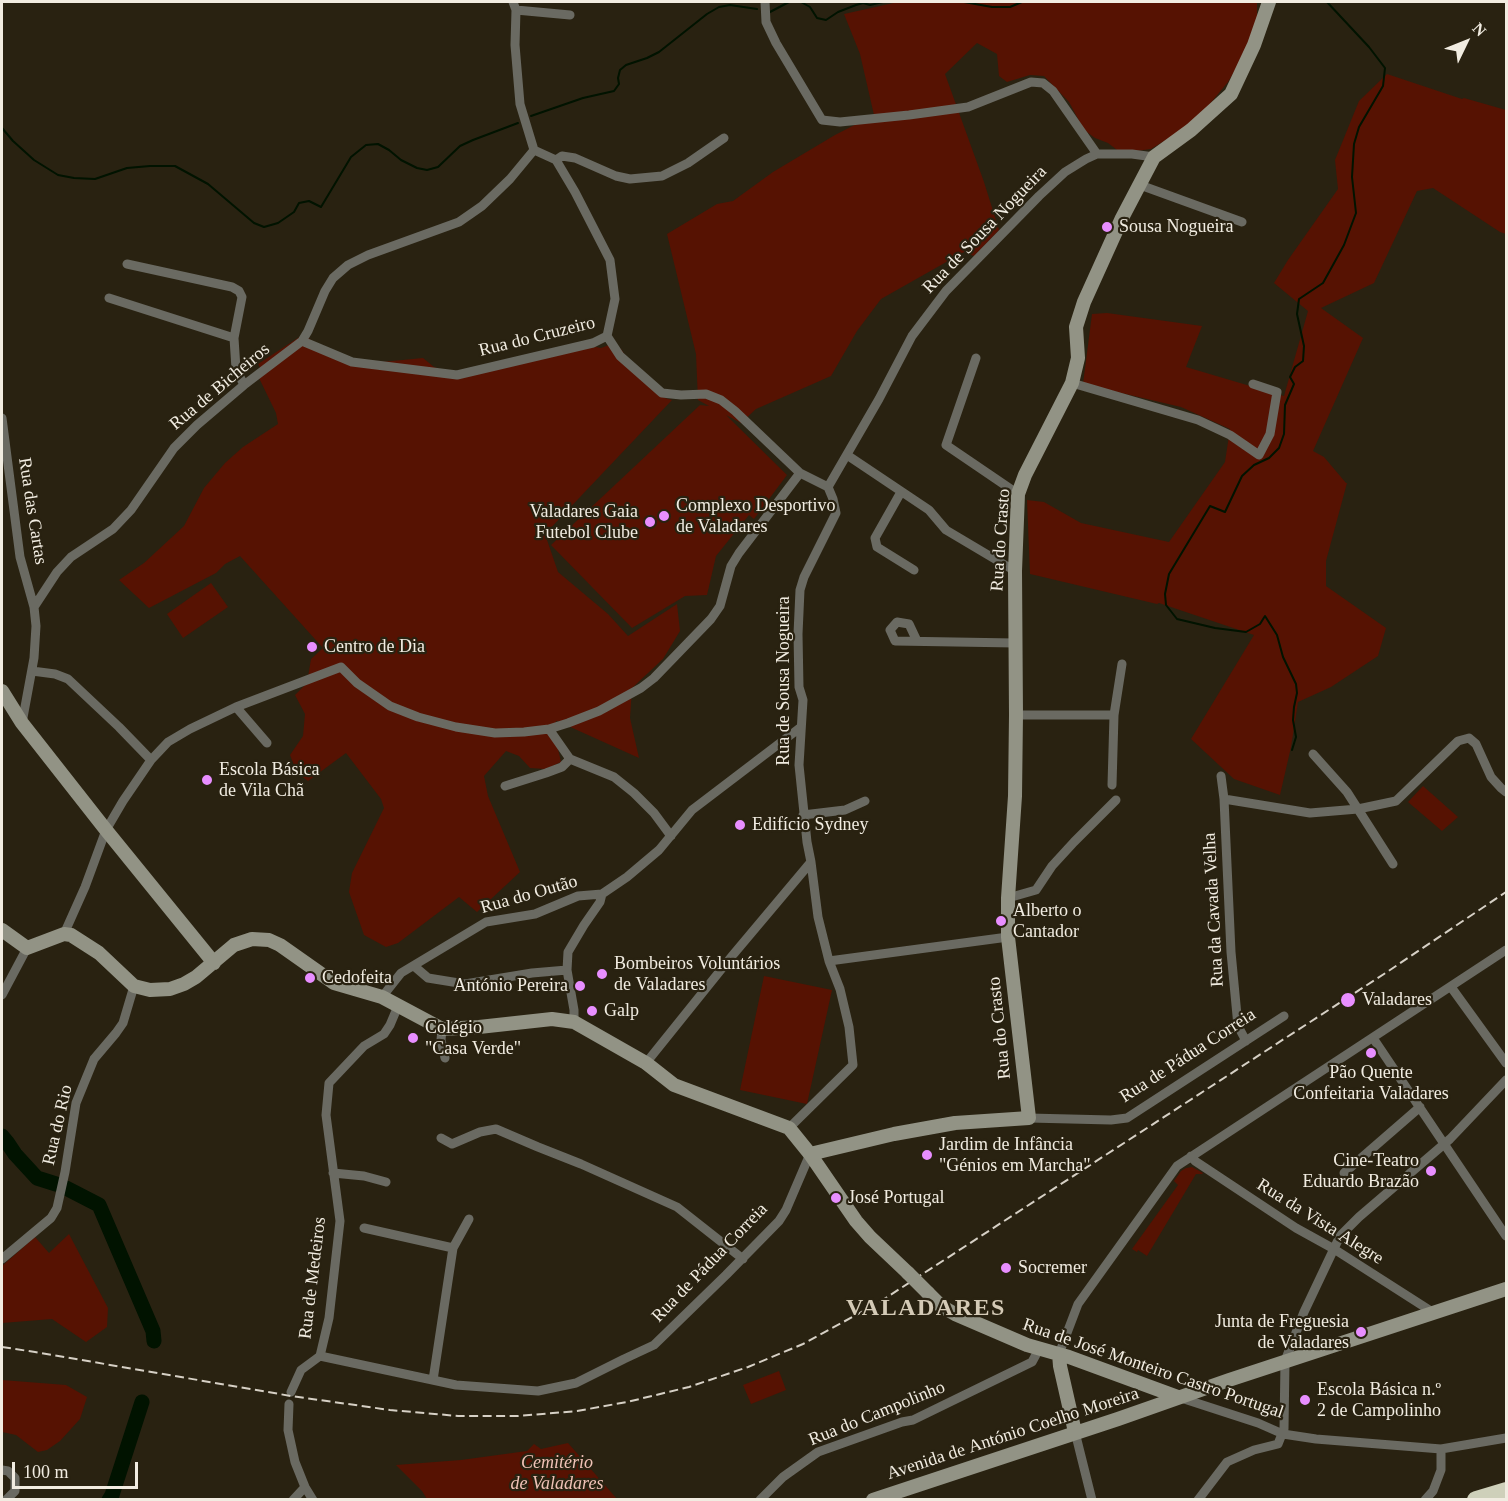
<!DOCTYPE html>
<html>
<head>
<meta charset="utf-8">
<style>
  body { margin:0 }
  #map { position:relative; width:1508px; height:1501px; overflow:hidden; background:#292211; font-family:Georgia,serif }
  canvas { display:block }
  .frame { position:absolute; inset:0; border:3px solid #f1ece1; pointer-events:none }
  .north { position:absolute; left:1436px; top:12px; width:60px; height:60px; -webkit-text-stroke:4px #292211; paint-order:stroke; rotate:47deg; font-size:16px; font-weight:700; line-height:24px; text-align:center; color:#f1ece1 }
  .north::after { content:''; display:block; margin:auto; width:21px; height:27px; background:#f1ece1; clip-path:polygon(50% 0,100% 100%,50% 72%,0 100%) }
  .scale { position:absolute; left:12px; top:1462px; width:126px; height:27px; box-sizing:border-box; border:3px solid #f1ece1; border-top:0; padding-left:8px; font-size:18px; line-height:21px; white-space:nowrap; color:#f1ece1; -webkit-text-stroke:4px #292211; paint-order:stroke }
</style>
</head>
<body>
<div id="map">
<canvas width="1508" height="1501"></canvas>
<div class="frame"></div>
<div class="north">N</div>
<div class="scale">100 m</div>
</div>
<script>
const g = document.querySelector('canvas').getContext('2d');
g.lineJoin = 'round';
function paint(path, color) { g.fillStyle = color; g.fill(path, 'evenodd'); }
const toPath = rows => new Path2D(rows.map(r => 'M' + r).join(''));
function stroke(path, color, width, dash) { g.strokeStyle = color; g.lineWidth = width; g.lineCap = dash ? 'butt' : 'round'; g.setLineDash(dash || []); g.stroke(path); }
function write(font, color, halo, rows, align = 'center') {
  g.font = font + ' Georgia,serif'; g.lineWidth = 4.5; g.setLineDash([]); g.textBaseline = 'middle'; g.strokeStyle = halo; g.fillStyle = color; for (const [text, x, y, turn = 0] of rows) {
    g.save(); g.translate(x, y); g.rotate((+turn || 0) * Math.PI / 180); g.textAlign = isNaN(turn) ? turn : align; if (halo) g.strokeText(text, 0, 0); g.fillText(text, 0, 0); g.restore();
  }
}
paint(toPath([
  [898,2,1257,2,1257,33,1228,82,1194,123,1151,149,1121,153,1108,143,1095,138,1084,130,1069,102,1044,76,1030,75,1007,82,999,76,997,54,977,43,945,74,984,182,999,230,974,256,964,252,881,299,857,331,831,376,756,409,741,423,726,415,787,475,754,519,749,515,716,556,707,595,685,596,632,628,551,545,700,405,709,406,698,400,696,354,667,234,717,204,733,201,773,172,835,135,874,115,860,54,844,14],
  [1387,74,1462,99,1464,98,1506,110,1506,234,1500,232,1433,188,1417,191,1374,283,1321,308,1363,338,1313,451,1324,457,1346,483,1347,483,1326,561,1326,586,1386,628,1378,656,1331,687,1298,702,1291,747,1280,795,1234,779,1191,739,1254,635,1159,603,1157,604,1030,574,1027,500,1044,502,1081,523,1169,542,1225,462,1230,429,1181,407,1083,384,1092,314,1107,313,1202,326,1186,367,1284,396,1308,311,1274,283,1288,260,1338,189,1335,160,1359,101],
  [304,334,328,355,382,362,423,358,434,367,446,371,464,372,596,347,601,348,609,345,621,349,638,375,665,398,672,400,545,534,558,572,608,614,628,636,677,604,680,631,663,659,632,688,630,718,639,758,557,721,556,721,555,736,561,762,546,769,530,768,519,756,506,751,484,776,488,796,520,872,477,912,459,897,398,943,386,947,364,935,349,892,352,873,384,808,381,799,346,753,308,781,297,773,290,755,303,736,305,714,295,695,307,683,311,659,323,648,240,556,225,564,216,573,149,608,119,580,144,563,184,526,204,488,225,463,243,447,278,424,276,413,259,378,264,375,258,364],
  [211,583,228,607,183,638,167,614],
  [1423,786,1458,817,1442,831,1408,802],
  [764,976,832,990,807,1104,740,1090],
  [1192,1167,1203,1173,1202,1174,1196,1174,1147,1256,1138,1250,1137,1252,1132,1249,1178,1185,1174,1181,1181,1171,1186,1168],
  [69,1234,108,1308,107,1327,86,1342,52,1319,2,1323,2,1266,35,1237,49,1253],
  [779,1371,786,1390,751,1404,743,1385],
  [2,1380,66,1385,87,1397,80,1419,60,1441,47,1450,38,1452,16,1435,2,1432],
  [568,1443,617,1499,427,1499,422,1491,396,1465,461,1460,527,1451,534,1444,541,1449]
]), '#561202');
stroke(toPath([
  [801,2,810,7,817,18,826,20,838,12,856,5,863,3,870,5,883,2],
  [964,2,992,7,1010,7,1022,2],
  [770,12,789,2],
  [531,116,583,98,614,91,619,84,618,78,620,70,626,65,647,58,659,52,707,14,719,7,730,5,757,9],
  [2,128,13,141,34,160,58,175,74,178,95,179,127,168,150,166,175,166,208,184,254,223,264,227,278,223,294,212,299,203,309,201,321,207,351,157,366,145,378,144,389,150,401,160,417,168,427,170,438,167,460,146,473,140,518,123],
  [1292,750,1296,737,1293,720,1294,707,1297,693,1296,684,1283,657,1277,635,1265,616,1260,624,1246,632,1215,628,1177,619,1166,605,1165,594,1169,574,1210,506,1225,512,1242,476,1254,465,1269,458,1279,448,1284,434,1285,405,1294,384,1290,377,1295,367,1303,361,1304,346,1297,314,1299,299,1323,283,1344,245,1356,213,1352,177,1354,144,1359,127,1383,86,1385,68,1369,47,1327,2]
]), '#011300', 2);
stroke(toPath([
  [2,1136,7,1142,15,1154,37,1178,56,1184],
  [66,1188,99,1205,153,1331,154,1341],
  [109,1500,112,1495,142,1402]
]), '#011300', 15);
stroke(toPath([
  [513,2,516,10,515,45,520,104,534,150,556,160,575,192,610,260,615,299,607,336],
  [765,2,766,22,776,43,822,120,840,122,909,115,968,107,1031,82,1043,83,1053,91,1097,154],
  [516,10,570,15],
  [556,160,562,156,575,158,616,176,630,179,662,176,688,163,724,138],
  [1140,185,1242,222],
  [127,264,232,287,239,291,242,297,234,338,236,369,244,385],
  [109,298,234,338],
  [607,336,620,356,662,393,681,395,706,394,721,400,735,411,800,473,828,487],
  [302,341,352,362,457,375,593,343,607,336],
  [976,358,946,445,1018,494],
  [1072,383,1198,420,1230,435,1259,455,1270,434,1277,392,1253,384],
  [2,418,20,557,34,607,36,626,34,658,22,723],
  [847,455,929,510,946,530,1015,571],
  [828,487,879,399,912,336,946,291,1039,196,1065,172,1086,159,1097,154,1132,154,1154,157],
  [901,492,875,538,877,547,914,570],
  [34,607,57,572,71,557,113,529,131,510,174,448,197,425,244,385,302,341,308,331,325,291,333,278,348,265,368,255,459,222,482,206,510,179,534,150],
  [917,641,909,624,897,622,890,630,895,641,1015,643],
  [32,671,55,674,68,679,119,727,151,760],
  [236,707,267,743],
  [1016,715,1114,715],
  [549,729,570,759],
  [1313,754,1347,792,1393,864],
  [570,759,614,777,634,793,654,813,671,836],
  [1221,776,1224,799,1231,952,1238,1026,1246,1041],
  [1112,785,1114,715,1122,664],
  [505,786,546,773,562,767,570,759],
  [1224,799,1310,813,1358,809,1396,801,1458,741,1469,738,1476,744,1491,777,1501,788,1506,792],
  [803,815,845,810,865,801],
  [1008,898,1036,890,1052,866,1074,842,1116,800],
  [64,934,85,887,106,830,123,801,151,760,168,742,190,729,236,707,341,667,357,683,390,706,418,717,456,727,495,733,524,732,549,729,568,723,599,711,641,688,654,678,711,619,720,606,731,566,739,553,800,473],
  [829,961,1008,937],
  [414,966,428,978,465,984,532,973,567,970],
  [1451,987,1506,1063],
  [2,995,27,948],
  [382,997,401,973,486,922,535,914,578,896,602,894,627,877,659,850,692,810,801,727],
  [574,1022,574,1010,567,970,568,952,584,925,600,902,602,894],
  [442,1029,441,1040,445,1058],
  [1373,1038,1506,1236],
  [646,1063,732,956,811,862],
  [1029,1118,1111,1120,1127,1118,1284,1016],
  [789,1128,853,1065,849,1027,840,989,829,961,818,917,811,862,807,842,799,765,803,700,799,687,798,634,800,590,804,577,836,513,833,499,828,487],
  [441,1138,452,1144,480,1132,496,1129,538,1147,581,1164,677,1207,743,1259],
  [1191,1156,1195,1161,1296,1228,1334,1249,1434,1313],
  [333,1173,364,1176,386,1182],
  [1344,1173,1420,1107],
  [364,1228,453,1248],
  [2,1259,51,1218,57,1208,65,1172,76,1103,94,1059,116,1033,123,1023,134,986],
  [1059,1354,1078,1304,1177,1166,1506,950],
  [320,1356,456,1385,538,1391,576,1383,624,1359,654,1345,726,1275,779,1221,786,1210,810,1154],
  [433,1380,453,1248,469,1219],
  [291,1392,301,1370,320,1356,329,1318,340,1221,326,1115,329,1083,364,1046,384,1034,390,1025,398,1006],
  [1178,1397,1258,1423,1283,1434,1316,1439,1441,1449,1506,1438],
  [289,1404,288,1430,295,1462,305,1487,313,1500],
  [1075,1432,1092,1500],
  [2,1470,8,1471,15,1478,15,1491,6,1500],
  [293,1500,305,1487],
  [760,1500,783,1477,818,1452,902,1422,913,1420,1032,1362,1039,1349],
  [1198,1500,1227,1462,1254,1450,1278,1444,1284,1429,1285,1361,1304,1312,1340,1236,1359,1217,1450,1139,1506,1080],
  [1425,1500,1433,1491,1441,1470,1441,1449]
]), '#6a6a62', 9);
stroke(toPath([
  [2,691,22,723,106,830,214,963],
  [2,930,27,948,64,934,71,935,99,953,134,986,150,990,170,989,184,984,196,977,234,945,252,939,269,940,280,945,334,983,382,997,442,1029,479,1027,552,1019,574,1022,646,1063,674,1085,789,1128,810,1154,856,1221,870,1237,908,1273],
  [810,1154,894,1134,955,1123,1029,1118,1008,937,1008,898,1015,796,1016,715,1015,571,1018,494,1025,475,1072,383,1078,358,1076,327,1084,302,1122,218,1154,157,1191,130,1231,94,1254,45,1269,2],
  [928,1293,941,1306,955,1314,1027,1345,1069,1357,1178,1397],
  [1059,1354,1060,1366,1075,1432],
  [873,1500,1118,1419,1229,1380,1506,1289]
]), '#929385', 14);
stroke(toPath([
  [1476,1500,1506,1491]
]), '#ced0ba', 18);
stroke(toPath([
  [2,1347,35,1352,291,1396,390,1410,458,1416,518,1416,577,1411,627,1402,689,1387,748,1367,803,1344,878,1303,1387,972,1506,892]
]), '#d6d0c5', 2, [9, 4.5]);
stroke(toPath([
  [908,1273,928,1293]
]), '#929385', 14);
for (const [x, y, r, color] of [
  [1107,227,6,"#e88eff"],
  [664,516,6,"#e88eff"],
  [650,522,6,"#e88eff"],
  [312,647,6,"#e88eff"],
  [207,780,6,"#e88eff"],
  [740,825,6,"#e88eff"],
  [1001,921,6,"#e88eff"],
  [602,974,6,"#e88eff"],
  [310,978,6,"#e88eff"],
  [580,986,6,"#e88eff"],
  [1348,1000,8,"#e88eff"],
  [592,1011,6,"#e88eff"],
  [413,1038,6,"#e88eff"],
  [1371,1053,6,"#e88eff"],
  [927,1155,6,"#e88eff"],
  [1431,1171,6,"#e88eff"],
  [836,1198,6,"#e88eff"],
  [1006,1268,6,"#e88eff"],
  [1361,1332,6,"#e88eff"],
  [1305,1400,6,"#e88eff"]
]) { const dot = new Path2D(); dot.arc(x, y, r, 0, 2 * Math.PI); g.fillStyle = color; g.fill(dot); stroke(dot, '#292211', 2); }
write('18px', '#f1ece1', '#292211', [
  ["Sousa Nogueira",1119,227],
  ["Complexo Desportivo",676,506],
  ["de Valadares",676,527],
  ["Valadares Gaia",638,512,"right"],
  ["Futebol Clube",638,533,"right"],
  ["Centro de Dia",324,647],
  ["Escola Básica",219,770],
  ["de Vila Chã",219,791],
  ["Edifício Sydney",752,825],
  ["Alberto o",1013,911],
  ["Cantador",1013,932],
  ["Bombeiros Voluntários",614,964],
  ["de Valadares",614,985],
  ["Cedofeita",322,978],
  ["António Pereira",568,986,"right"],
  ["Valadares",1362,1000],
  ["Galp",604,1011],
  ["Colégio",425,1028],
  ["\"Casa Verde\"",425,1049],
  ["Pão Quente",1371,1073,"center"],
  ["Confeitaria Valadares",1371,1094,"center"],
  ["Jardim de Infância",939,1145],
  ["\"Génios em Marcha\"",939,1166],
  ["Cine-Teatro",1419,1161,"right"],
  ["Eduardo Brazão",1419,1182,"right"],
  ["José Portugal",848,1198],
  ["Socremer",1018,1268],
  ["Junta de Freguesia",1349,1322,"right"],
  ["de Valadares",1349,1343,"right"],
  ["Escola Básica n.º",1317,1390],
  ["2 de Campolinho",1317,1411]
], 'left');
write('18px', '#f1ece1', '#292211', [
  ["Rua de Sousa Nogueira",985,230,-46],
  ["Rua do Cruzeiro",537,337,-14],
  ["Rua de Bicheiros",220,387,-40],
  ["Rua das Cartas",32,511,81],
  ["Rua do Crasto",1001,540,-86],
  ["Rua de Sousa Nogueira",784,681,-90],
  ["Rua do Outão",529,895,-16],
  ["Rua da Cavada Velha",1214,910,-93],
  ["Rua do Crasto",1000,1028,-96],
  ["Rua de Pádua Correia",1188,1056,-33],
  ["Rua do Rio",58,1125,-77],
  ["Rua da Vista Alegre",1320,1222,32],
  ["Rua de Pádua Correia",710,1263,-46],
  ["Rua de Medeiros",313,1278,-83],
  ["Rua de José Monteiro Castro Portugal",1153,1369,19],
  ["Rua do Campolinho",877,1414,-22],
  ["Avenida de António Coelho Moreira",1013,1434,-18]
]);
write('italic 18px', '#f0c2b6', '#292211', [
  ["Cemitério",557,1463],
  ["de Valadares",557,1484]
]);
g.letterSpacing = '1.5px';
write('bold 24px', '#d4cab6', '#292211', [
  ["VALADARES",926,1309]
]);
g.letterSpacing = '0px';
</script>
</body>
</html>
